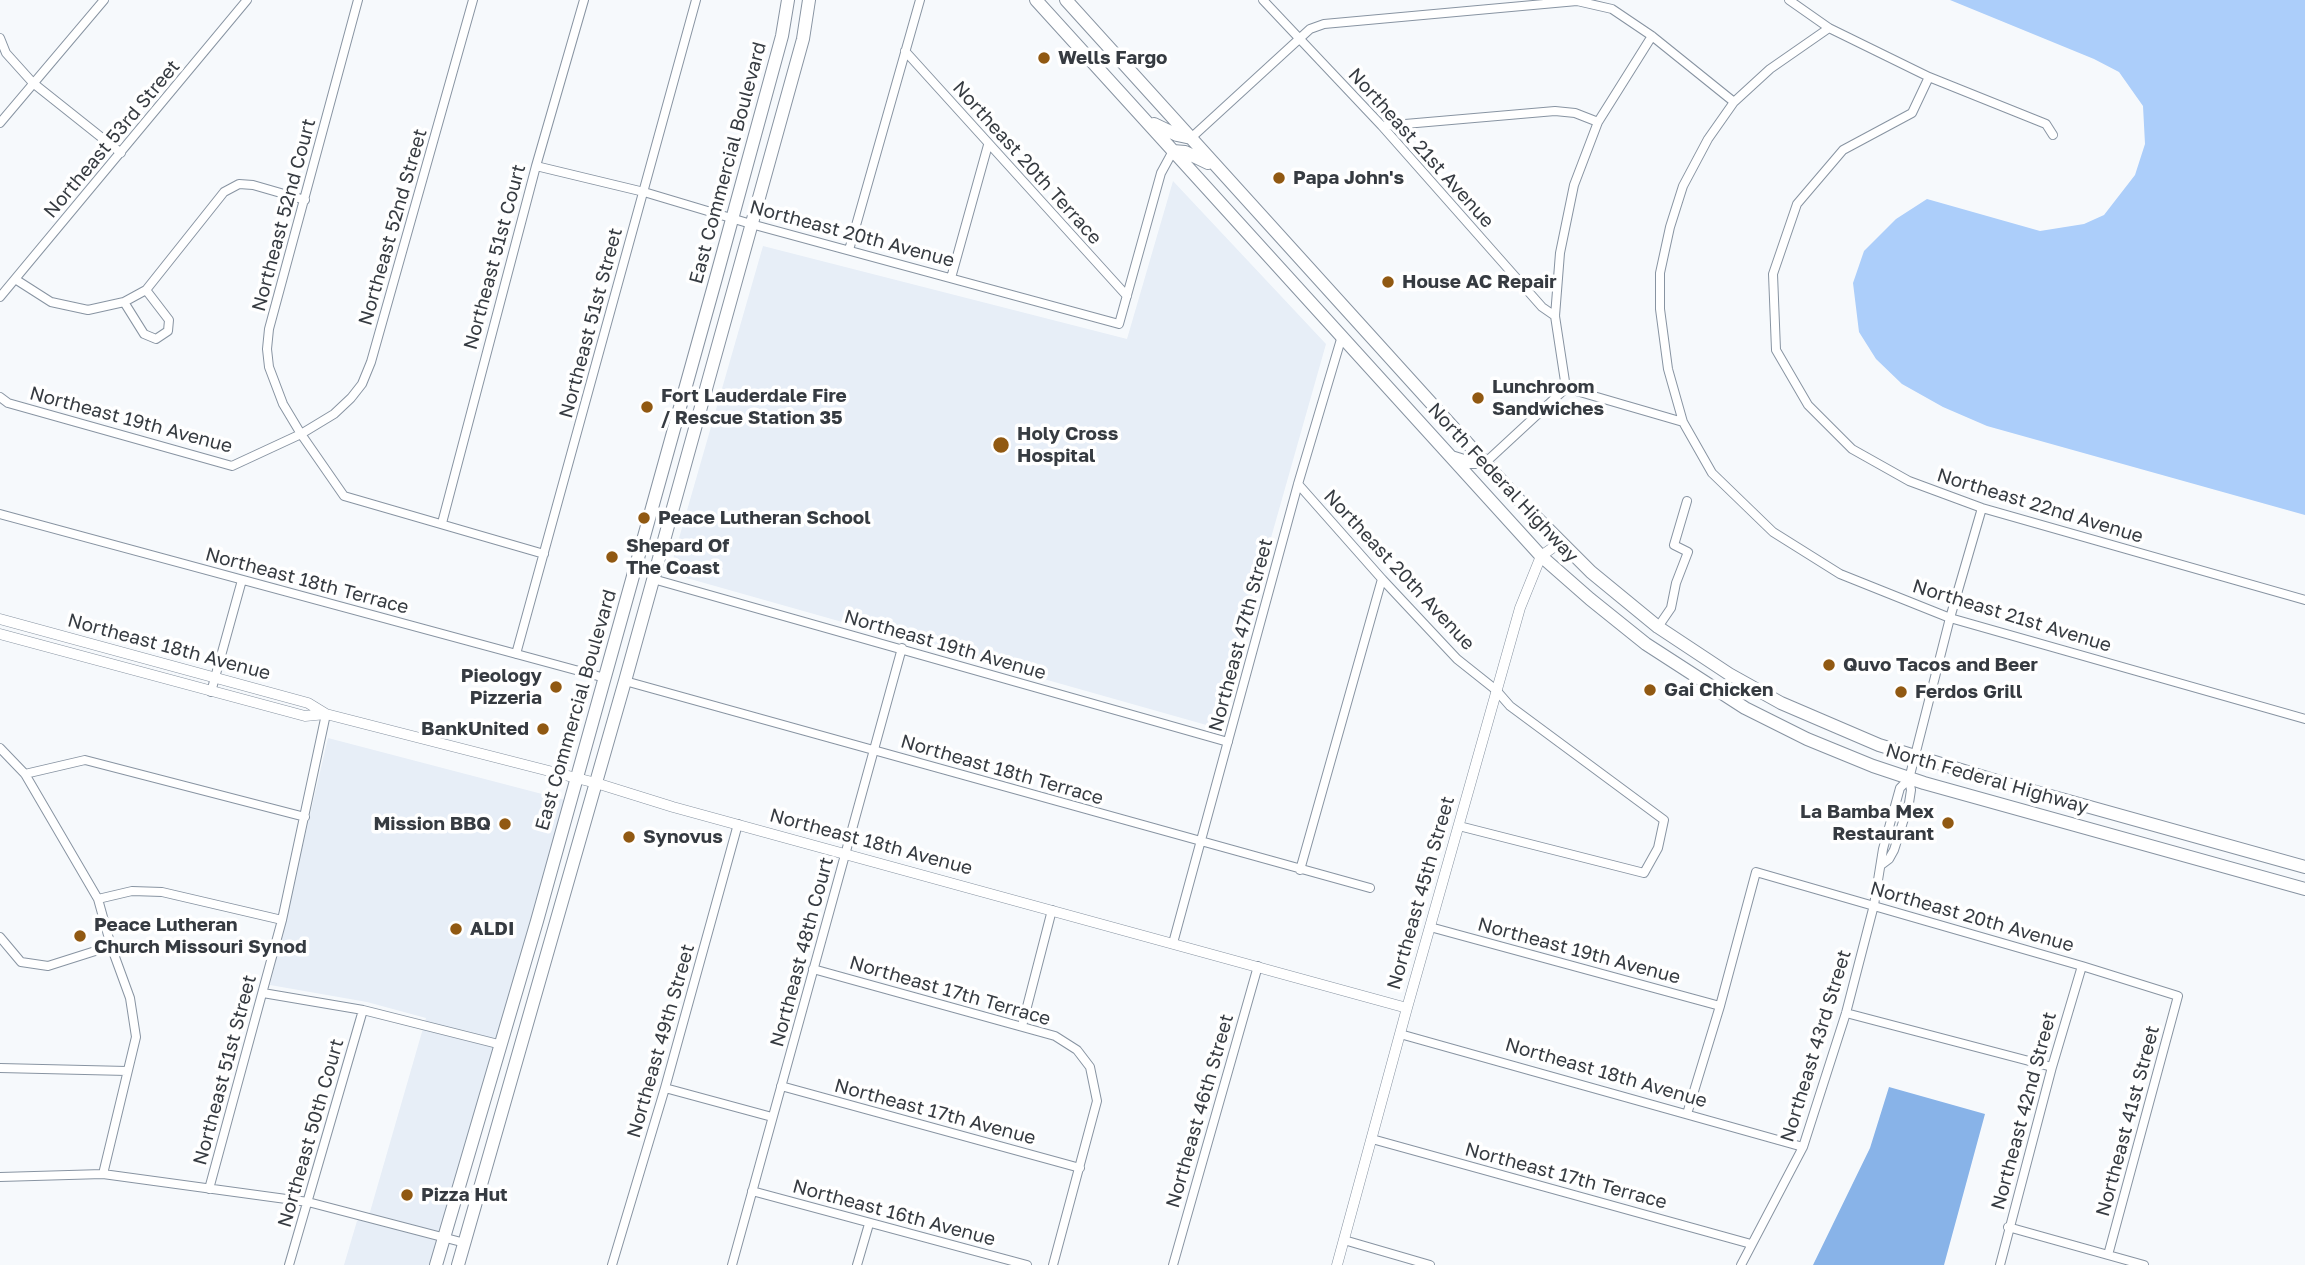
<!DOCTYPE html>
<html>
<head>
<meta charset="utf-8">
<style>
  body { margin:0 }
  canvas { display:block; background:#f6f9fc }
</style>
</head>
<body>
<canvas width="2305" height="1265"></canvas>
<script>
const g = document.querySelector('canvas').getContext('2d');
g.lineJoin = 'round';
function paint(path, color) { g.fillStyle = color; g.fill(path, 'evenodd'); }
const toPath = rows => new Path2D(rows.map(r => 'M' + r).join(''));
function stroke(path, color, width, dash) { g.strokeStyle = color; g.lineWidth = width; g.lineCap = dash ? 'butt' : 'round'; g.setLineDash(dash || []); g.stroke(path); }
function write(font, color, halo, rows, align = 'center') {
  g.font = font + ' "Golos Text",sans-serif'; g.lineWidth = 7; g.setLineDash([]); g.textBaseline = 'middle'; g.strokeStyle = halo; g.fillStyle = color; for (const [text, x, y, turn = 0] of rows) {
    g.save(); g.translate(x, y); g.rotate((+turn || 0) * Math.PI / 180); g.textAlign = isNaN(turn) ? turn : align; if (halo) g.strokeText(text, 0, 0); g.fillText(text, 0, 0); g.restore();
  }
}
paint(toPath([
  [1173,181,1326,344,1217,728,669,573,763,246,1127,339],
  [328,738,565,800,432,1265,344,1265,357,1221,370,1212,426,1018,367,1002,270,985]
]), '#e7eef7');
paint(toPath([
  [1950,0,2305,0,2305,515,1987,426,1943,407,1902,384,1876,359,1859,332,1853,283,1864,251,1896,219,1927,199,2040,231,2084,224,2104,215,2135,175,2145,144,2143,106,2119,72,2094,59]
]), '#accefa');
paint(toPath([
  [1889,1087,1985,1114,1944,1265,1813,1265,1870,1148]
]), '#88b3e8');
const minor = toPath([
  [358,0,269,329,267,349,269,367,283,404,301,434,334,414,351,398,362,384,371,362,473,0],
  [1263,0,1382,126,1542,307,1555,316],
  [1789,0,1829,28,1929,77,2046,124,2053,135],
  [0,38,6,53,33,83,121,153],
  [905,51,1127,296],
  [1929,77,1912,113,1843,150,1797,204,1773,274,1776,350,1808,405,1852,449,1909,481,1982,508,2305,600],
  [0,123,104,0],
  [1382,126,1555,111,1575,113,1598,122],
  [1191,138,1310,29,1324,24,1577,1,1612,9,1652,36,1734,102],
  [536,166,644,192,751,224,1119,324,1161,173,1173,151],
  [849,250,920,0],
  [951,278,988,145],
  [15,279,51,302,88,310,124,302,146,290,224,192,239,184,253,185,305,200],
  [0,297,247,0],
  [124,302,144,334,156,339,168,331,169,320,146,290],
  [1566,388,1683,422,1712,473,1773,532,1840,574,1950,618,2305,719],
  [1566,388,1555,316,1560,253,1574,185,1598,122,1652,36],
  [0,397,8,403,232,466,301,434,344,496,544,554],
  [1683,422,1668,369,1660,309,1660,273,1670,227,1683,186,1708,139,1734,102,1770,69,1829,28],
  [1486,462,1566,388],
  [1298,484,1382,579,1457,659,1496,690,1510,706,1664,820,1658,848,1644,873,1459,826],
  [0,514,605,678],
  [442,523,536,166,584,0],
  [653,579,1228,742],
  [1658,627,1671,608,1676,583,1688,552,1674,545,1687,501],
  [516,654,696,0],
  [625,681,1370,888],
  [211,692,242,580],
  [0,748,25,774,98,899,111,946,130,998,136,1037,103,1174],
  [25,774,85,760,305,817],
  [1881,865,1889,859,1894,850,1909,803,1911,790,1909,779,1950,618,1982,508],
  [1300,870,1382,579],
  [98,899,132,891,162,892,282,920],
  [1430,927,1720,1006],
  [0,937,21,962,48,966,111,946],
  [1173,943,1298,484,1342,336],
  [813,969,1055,1036,1077,1050,1090,1067,1097,1101,1053,1265],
  [263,993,363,1010,502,1045],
  [1846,1013,2052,1067],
  [1022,1026,1052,910],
  [1400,1034,1803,1147],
  [0,1068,127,1071],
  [781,1086,1080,1168],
  [665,1088,772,1117],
  [1687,1114,1720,1006,1756,872,2082,966,2178,996,2108,1255],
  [1372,1139,1751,1244],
  [0,1177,103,1174,308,1202,465,1243],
  [209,1189,282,920,326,714],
  [752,1191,1027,1265],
  [2008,1227,2144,1265],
  [1344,1240,1430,1265],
  [289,1265,363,1010],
  [612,1265,665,1088,738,824],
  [732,1265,902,648],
  [857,1265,869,1224],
  [1173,1265,1258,966],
  [1741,1265,1803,1147,1846,1013,1874,905,1883,849,1900,788,1909,779],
  [2000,1265,2052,1067,2082,966]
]);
const tertiary = toPath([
  [0,619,308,703,326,714,596,783,673,807,1407,1008],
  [0,634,305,716,326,714],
  [1337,1265,1407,1008,1520,608,1541,556,1561,542]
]);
const primary = toPath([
  [1036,0,1541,556,1590,599,1646,644,1745,708,1807,739,1873,766,1924,783,2305,889],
  [1066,0,1518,499,1591,572,1658,627,1729,674,1781,703,1879,745,2000,782,2305,867],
  [1154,124,1177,135,1191,138],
  [1173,151,1185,152,1208,163],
  [1451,457,1467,462,1486,462],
  [436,1265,537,921,716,278,782,36,788,0],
  [458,1265,625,681,803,39,809,0]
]);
stroke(minor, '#8894a2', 10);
stroke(tertiary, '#8894a2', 11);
stroke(primary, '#8894a2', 14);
stroke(minor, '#fff', 8);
stroke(tertiary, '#fff', 10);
stroke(primary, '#fff', 12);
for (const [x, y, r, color] of [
  [1044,58,7,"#915912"],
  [1279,178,7,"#915912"],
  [1388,282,7,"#915912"],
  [1478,398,7,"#915912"],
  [647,407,7,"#915912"],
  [1001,445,9,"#915912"],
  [644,518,7,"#915912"],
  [612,557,7,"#915912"],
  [1829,665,7,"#915912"],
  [556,687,7,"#915912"],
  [1650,690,7,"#915912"],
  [1901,692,7,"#915912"],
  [543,729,7,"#915912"],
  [1948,823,7,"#915912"],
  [505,824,7,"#915912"],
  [629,837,7,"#915912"],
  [456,929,7,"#915912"],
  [80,936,7,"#915912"],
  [407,1195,7,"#915912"]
]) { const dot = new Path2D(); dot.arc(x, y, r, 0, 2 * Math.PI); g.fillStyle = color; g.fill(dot); stroke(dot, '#fff', 2.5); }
write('bold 19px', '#363b41', '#fff', [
  ["Wells Fargo",1058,58],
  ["Papa John's",1293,178],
  ["House AC Repair",1402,282],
  ["Lunchroom",1492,387],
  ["Sandwiches",1492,409],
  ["Fort Lauderdale Fire",661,396],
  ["/ Rescue Station 35",661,418],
  ["Holy Cross",1017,434],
  ["Hospital",1017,456],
  ["Peace Lutheran School",658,518],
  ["Shepard Of",626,546],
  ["The Coast",626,568],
  ["Quvo Tacos and Beer",1843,665],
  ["Pieology",542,676,"right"],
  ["Pizzeria",542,698,"right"],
  ["Gai Chicken",1664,690],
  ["Ferdos Grill",1915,692],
  ["BankUnited",529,729,"right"],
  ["La Bamba Mex",1934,812,"right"],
  ["Restaurant",1934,834,"right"],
  ["Mission BBQ",491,824,"right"],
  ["Synovus",643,837],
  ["Peace Lutheran",94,925],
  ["Church Missouri Synod",94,947],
  ["ALDI",470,929],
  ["Pizza Hut",421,1195]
], 'left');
write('19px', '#363b41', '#fff', [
  ["Northeast 53rd Street",112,139,-50],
  ["Northeast 21st Avenue",1421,148,48],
  ["East Commercial Boulevard",728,163,-75],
  ["Northeast 20th Terrace",1027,163,48],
  ["Northeast 52nd Court",284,215,-75],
  ["Northeast 52nd Street",393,227,-74],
  ["Northeast 20th Avenue",852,234,15],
  ["Northeast 51st Court",495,257,-75],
  ["Northeast 51st Street",591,323,-75],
  ["Northeast 19th Avenue",131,420,15],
  ["North Federal Highway",1503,483,47],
  ["Northeast 22nd Avenue",2040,506,17],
  ["Northeast 20th Avenue",1399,570,47],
  ["Northeast 18th Terrace",307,581,15],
  ["Northeast 21st Avenue",2012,616,17],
  ["Northeast 47th Street",1241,635,-75],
  ["Northeast 19th Avenue",945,645,16],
  ["Northeast 18th Avenue",169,647,15],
  ["East Commercial Boulevard",576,710,-74],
  ["Northeast 18th Terrace",1002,770,16],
  ["North Federal Highway",1987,779,16],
  ["Northeast 18th Avenue",871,842,15],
  ["Northeast 45th Street",1421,893,-74],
  ["Northeast 20th Avenue",1972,917,16],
  ["Northeast 19th Avenue",1579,951,15],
  ["Northeast 48th Court",802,952,-75],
  ["Northeast 17th Terrace",950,991,16],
  ["Northeast 49th Street",661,1041,-74],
  ["Northeast 43rd Street",1816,1046,-73],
  ["Northeast 51st Street",225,1070,-75],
  ["Northeast 18th Avenue",1606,1073,16],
  ["Northeast 46th Street",1200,1111,-74],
  ["Northeast 42nd Street",2024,1111,-75],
  ["Northeast 17th Avenue",935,1112,15],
  ["Northeast 41st Street",2128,1121,-75],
  ["Northeast 50th Court",311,1133,-74],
  ["Northeast 17th Terrace",1566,1176,15],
  ["Northeast 16th Avenue",894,1213,15]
]);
</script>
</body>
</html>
